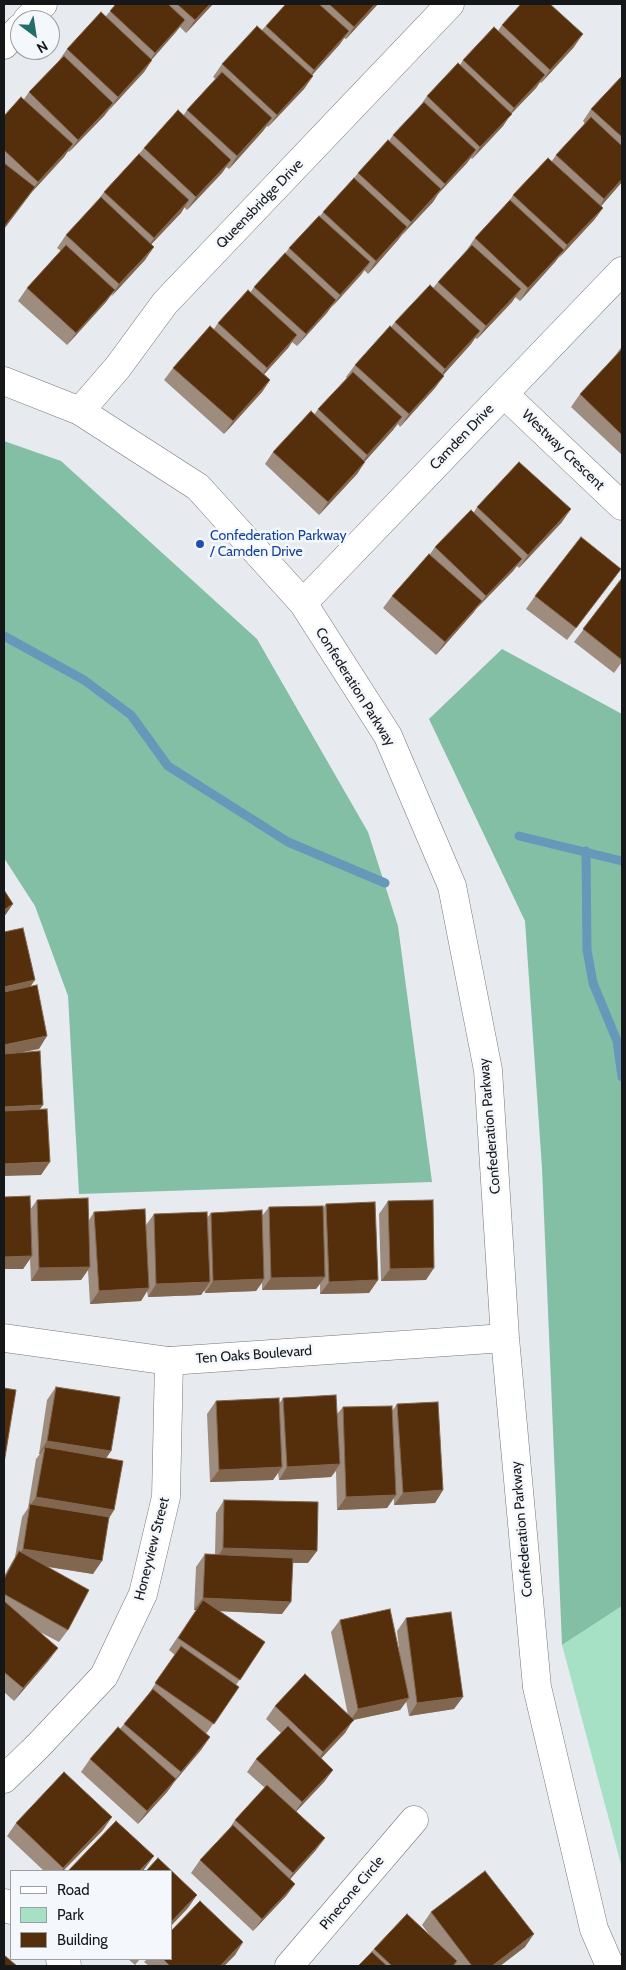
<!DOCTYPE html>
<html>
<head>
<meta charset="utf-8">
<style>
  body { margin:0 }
  #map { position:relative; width:626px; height:1970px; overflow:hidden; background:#e7ebf0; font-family:Cabin,sans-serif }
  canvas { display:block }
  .frame { position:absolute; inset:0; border:5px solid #161719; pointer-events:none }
  .legend { position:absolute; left:10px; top:1870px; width:162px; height:90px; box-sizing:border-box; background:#f4f8fd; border:1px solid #9b9ea2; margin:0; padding:6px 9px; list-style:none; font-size:15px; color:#161719 }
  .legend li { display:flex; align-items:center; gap:10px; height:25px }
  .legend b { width:25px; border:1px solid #9b9ea2 }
  .north { position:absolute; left:10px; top:10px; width:50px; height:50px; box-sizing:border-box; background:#f4f8fd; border:1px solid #9b9ea2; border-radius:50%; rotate:149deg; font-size:14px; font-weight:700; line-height:20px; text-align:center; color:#161719 }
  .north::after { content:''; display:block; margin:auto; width:18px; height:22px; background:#236e6b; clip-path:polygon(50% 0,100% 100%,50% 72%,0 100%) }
</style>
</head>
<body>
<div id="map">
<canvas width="626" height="1970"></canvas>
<div class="frame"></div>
<ul class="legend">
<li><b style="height:6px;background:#fff"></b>Road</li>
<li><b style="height:14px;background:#a6e1c6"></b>Park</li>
<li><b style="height:14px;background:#552e0b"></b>Building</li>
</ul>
<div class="north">N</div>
</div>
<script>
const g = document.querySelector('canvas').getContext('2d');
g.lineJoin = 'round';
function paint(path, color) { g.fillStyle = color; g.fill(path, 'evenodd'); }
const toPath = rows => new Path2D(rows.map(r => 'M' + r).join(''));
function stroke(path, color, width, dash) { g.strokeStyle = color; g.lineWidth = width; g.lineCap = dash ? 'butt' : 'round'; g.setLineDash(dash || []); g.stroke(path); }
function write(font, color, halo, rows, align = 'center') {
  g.font = font + ' Cabin,sans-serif'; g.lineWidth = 5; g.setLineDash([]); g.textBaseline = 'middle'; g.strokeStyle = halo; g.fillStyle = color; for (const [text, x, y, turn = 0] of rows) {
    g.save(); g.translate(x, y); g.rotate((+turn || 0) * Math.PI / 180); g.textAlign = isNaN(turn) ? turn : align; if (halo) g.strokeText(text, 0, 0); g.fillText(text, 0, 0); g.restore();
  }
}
paint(toPath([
  [622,1606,622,1868,562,1645]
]), '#a6e1c6');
paint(toPath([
  [4,441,61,461,257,639,368,832,398,926,432,1182,79,1194,68,996,35,906,4,858],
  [502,649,622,714,622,1606,562,1645,542,1168,525,921,429,719]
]), '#83bfa4');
stroke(toPath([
  [4,636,84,680,131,715,168,766,288,842,385,883],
  [519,836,622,861],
  [586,851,587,950,593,983,617,1041,622,1077]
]), '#6598b9', 9);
const street = toPath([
  [27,20,43,4],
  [4,45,20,28],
  [504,394,622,506],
  [80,411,118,367,165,303,450,4],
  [303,603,622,271],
  [4,1779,38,1746,104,1676,143,1594,166,1497,169,1361],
  [4,1903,11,1910],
  [60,1959,67,1966],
  [289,1966,414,1820]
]);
const secondary = toPath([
  [4,381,80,411,198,487,303,603,388,736,452,886,488,1070,505,1338,537,1687,594,1929,610,1966],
  [4,1338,169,1361,505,1338]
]);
stroke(street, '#72767a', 29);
stroke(secondary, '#72767a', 29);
stroke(street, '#fff', 28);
stroke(secondary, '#fff', 28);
paint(toPath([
  [116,4,213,4,186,33,180,27,152,59,152,60,144,72,109,110,104,116,69,152,68,151,64,157,31,193,4,229,4,116,24,99,29,92,58,62,67,49,106,16],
  [286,4,378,4,346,39,344,38,340,44,312,75,313,76,304,89,268,127,267,126,263,131,229,169,226,167,222,173,187,210,184,207,181,213,151,244,145,260,110,296,106,302,67,345,18,301,27,288,61,251,57,248,66,235,96,203,104,192,139,154,144,148,183,116,187,110,216,79,213,77,222,64,262,30],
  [502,25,574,47,541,83,540,82,536,88,511,114,503,126,472,159,471,158,467,163,438,194,433,202,402,235,398,240,368,274,364,270,297,346,292,342,288,348,264,374,270,380,262,392,224,434,164,380,173,368,214,329,218,323,250,293,254,287,285,254,289,248,320,216,323,212,354,178,358,173,389,141,393,135,418,109,427,96,460,65,463,60,498,31],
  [622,76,622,182,601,206,603,208,594,220,558,258,555,262,520,301,515,297,512,302,477,339,475,338,471,344,443,375,435,388,400,427,398,424,393,430,365,461,357,474,319,515,265,464,273,452,314,415,318,409,347,378,346,377,355,365,391,327,395,322,433,288,438,282,466,251,475,238,510,200,513,195,552,161,556,155,585,124,583,121,591,109],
  [622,346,622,453,621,454,571,407,580,394,615,356],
  [477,507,562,522,519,568,517,566,513,571,477,608,473,613,436,655,383,608,392,596,430,554,435,547,474,512],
  [621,569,567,640,526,609,535,596],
  [622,578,622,662,614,673,574,642],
  [4,1197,30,1210,37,1200,89,1220,94,1212,146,1225,154,1214,207,1218,211,1213,262,1216,269,1207,323,1208,326,1204,378,1280,369,1293,320,1294,320,1284,316,1289,262,1290,262,1283,256,1291,205,1293,204,1290,201,1295,148,1297,147,1291,141,1301,90,1304,88,1270,81,1280,31,1281,30,1259,23,1269,4,1269],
  [388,1201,426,1280,381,1281,379,1214],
  [56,1387,111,1451,106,1458,114,1510,109,1518,93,1574,47,1567,68,1630,59,1642,38,1631,49,1660,14,1701,4,1692,4,1576,15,1557,22,1517,28,1508,36,1459,40,1454,39,1454,47,1400],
  [283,1398,337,1414,343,1407,392,1411,397,1404,443,1490,435,1503,394,1505,394,1498,387,1508,337,1510,336,1471,331,1477,279,1480,278,1473,273,1480,210,1482,207,1414,216,1401,279,1404],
  [224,1500,308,1563,293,1563,282,1614,220,1611,265,1642,236,1685,239,1687,206,1734,210,1737,201,1750,175,1781,167,1792,138,1824,81,1772,90,1759,120,1729,147,1696,175,1655,169,1650,196,1610,194,1610,196,1567,205,1554,215,1554,216,1513],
  [406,1618,454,1709,409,1716,406,1701,400,1710,353,1720,345,1733,321,1758,333,1770,324,1782,296,1811,316,1850,290,1879,295,1884,286,1896,253,1931,191,1873,200,1860,229,1829,235,1820,265,1788,247,1772,256,1759,281,1733,266,1719,275,1706,348,1715,331,1632,340,1620,400,1657,397,1631],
  [16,1823,103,1830,63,1871,44,1871,7,1836],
  [431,1912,525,1947,500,1966,358,1966,374,1949,431,1937,422,1925],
  [243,1942,235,1955,224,1966,149,1966,144,1962,147,1959,171,1959],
  [128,1959,140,1959,135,1965]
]), '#9e8c7e');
paint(toPath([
  [210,4,213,4,186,33,195,20],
  [375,4,378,4,346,39,354,27],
  [185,20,176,32,147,65,155,53],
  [349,31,340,44,305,83,314,70],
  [583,34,574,47,541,83,550,70],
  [152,60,144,72,109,110,118,97],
  [545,75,536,88,511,114,503,126,472,159,480,147,506,120,514,108],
  [313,76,304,89,268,127,277,115],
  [113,103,104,116,69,152,78,140],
  [272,118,263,131,229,169,237,156],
  [73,144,64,157,31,193,4,229,4,227,38,182],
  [476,150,467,163,438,194,433,202,402,235,411,222,439,191,445,184],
  [231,160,222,173,187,210,196,197],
  [622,179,622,182,596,212,604,199],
  [189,200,181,213,145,251,154,238],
  [603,208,594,220,559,258,567,245],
  [407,227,398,240,368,274,376,261],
  [154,247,145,260,111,297,119,284],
  [564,250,555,262,520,301,528,288],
  [370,262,361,275,332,307,340,295],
  [521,289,512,302,477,339,486,326],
  [115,290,106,302,67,345,76,333],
  [336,300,327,313,297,346,306,334],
  [480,331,471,344,437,382,445,369],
  [297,335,288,348,258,381,267,368],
  [444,376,435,388,400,427,409,414],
  [270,380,262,392,224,434,233,421],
  [402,417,393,430,359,468,367,455],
  [365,462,357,474,319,515,328,502],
  [571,509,562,522,519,568,528,555],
  [522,559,513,571,477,608,486,596],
  [482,601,473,613,436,655,445,642],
  [13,904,4,917,4,910],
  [35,980,26,993,4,998,4,987],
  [47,1036,39,1049,4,1056,4,1045],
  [43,1105,34,1117,4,1119,4,1107],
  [50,1162,41,1175,4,1176,4,1164],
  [32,1256,23,1269,4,1269,4,1257],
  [90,1267,81,1280,31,1281,39,1268],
  [434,1268,426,1280,381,1281,390,1269],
  [325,1277,316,1289,262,1290,271,1278],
  [264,1279,256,1291,205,1293,213,1281],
  [378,1280,369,1293,320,1294,329,1282],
  [210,1282,201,1295,148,1297,156,1284],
  [149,1288,141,1301,90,1304,99,1291],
  [47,1441,111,1451,102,1464,45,1447,40,1454,39,1454],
  [340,1464,331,1477,279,1480,287,1467],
  [282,1467,273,1480,210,1482,219,1470],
  [443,1490,435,1503,394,1505,403,1493],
  [396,1495,387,1508,337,1510,346,1497],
  [36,1497,114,1510,106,1523,30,1506],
  [223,1548,317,1551,308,1563,215,1561],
  [23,1549,102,1561,93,1574,14,1561],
  [203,1598,291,1602,282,1614,194,1610],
  [58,1648,49,1660,14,1701,23,1688],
  [463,1697,454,1709,409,1716,417,1703],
  [409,1698,400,1710,353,1720,345,1733,315,1765,323,1752,350,1721,358,1709],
  [210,1737,201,1750,175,1781,167,1792,138,1824,147,1811,174,1781,181,1772],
  [333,1770,324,1782,293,1815,302,1802],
  [112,1817,103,1830,63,1871,61,1871],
  [325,1838,316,1850,284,1886,293,1873],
  [154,1856,143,1871,139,1871],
  [295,1884,286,1896,253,1931,262,1919],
  [197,1895,188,1908,171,1926,171,1922],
  [534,1934,525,1947,500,1966,492,1966],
  [243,1942,235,1955,224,1966,220,1966]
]), '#816750');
const building = toPath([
  [116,4,168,4,185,20,155,53,110,11,116,4],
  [177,4,210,4,195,20,177,4],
  [286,4,319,4,349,31,314,70,266,26,286,4],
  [329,4,375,4,354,27,329,4],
  [521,4,550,4,583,34,550,70,502,25,521,4],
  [101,12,152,60,118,97,67,49,101,12],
  [257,26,313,76,277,115,222,64,257,26],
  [494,27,545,75,514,108,463,60,494,27],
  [64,56,113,103,78,140,29,92,64,56],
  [458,63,512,114,480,147,427,96,458,63],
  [222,72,272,118,237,156,187,110,222,72],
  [622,76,622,137,591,109,622,76],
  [21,97,73,144,38,182,4,150,4,116,21,97],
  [424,102,476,150,445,184,393,135,424,102],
  [178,110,231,160,196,197,144,148,178,110],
  [591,117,622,146,622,179,604,199,556,155,591,117],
  [388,140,441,189,411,222,358,173,388,140],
  [139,154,189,200,154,238,104,192,139,154],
  [548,158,603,208,567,245,513,195,548,158],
  [4,163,35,187,4,227,4,163],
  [354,178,407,227,376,261,323,212,354,178],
  [101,197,154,247,119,284,66,235,101,197],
  [510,200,564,250,528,288,475,238,510,200],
  [319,216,370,262,340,295,289,248,319,216],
  [66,245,115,290,76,333,27,288,66,245],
  [472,245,521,289,486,326,438,282,472,245],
  [285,253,336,300,306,334,254,287,285,253],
  [430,285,480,331,445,369,395,322,430,285],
  [248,290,297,335,267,368,218,323,248,290],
  [210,326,270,380,233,421,173,368,210,326],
  [390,326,444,376,409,414,355,365,390,326],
  [621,350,622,352,622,435,580,394,621,350],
  [353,372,402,417,367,455,318,409,353,372],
  [311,411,365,462,328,502,273,452,311,411],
  [519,462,571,509,528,555,477,507,519,462],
  [471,510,522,559,486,596,435,547,471,510],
  [581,537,621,569,576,628,535,596,581,537],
  [429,554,482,601,445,642,392,596,429,554],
  [622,578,622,660,583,629,622,578],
  [4,890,13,904,4,910,4,890],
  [23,928,35,980,4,987,4,932,23,928],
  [37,985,47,1036,4,1045,4,992,37,985],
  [40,1051,43,1105,4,1107,4,1054,40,1051],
  [47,1109,50,1162,4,1164,4,1111,47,1109],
  [30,1196,32,1256,4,1257,4,1197,30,1196],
  [88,1198,90,1267,39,1268,37,1200,88,1198],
  [433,1200,434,1268,390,1269,388,1201,433,1200],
  [375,1202,378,1280,329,1282,326,1204,375,1202],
  [323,1206,325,1277,271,1278,269,1207,323,1206],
  [145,1209,149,1288,99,1291,94,1212,145,1209],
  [262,1210,264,1279,213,1281,211,1213,262,1210],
  [207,1212,210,1282,156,1284,154,1214,207,1212],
  [56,1387,120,1397,111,1451,47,1441,56,1387],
  [4,1388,16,1390,4,1463,4,1388],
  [336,1395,340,1464,287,1467,283,1398,336,1395],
  [279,1398,282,1467,219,1470,216,1401,279,1398],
  [438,1402,443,1490,403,1493,397,1404,438,1402],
  [392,1406,396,1495,346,1497,343,1407,392,1406],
  [45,1447,123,1461,114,1510,36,1497,45,1447],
  [224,1500,318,1502,317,1551,223,1548,224,1500],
  [30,1504,109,1517,102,1561,23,1549,30,1504],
  [19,1551,89,1590,68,1630,4,1594,4,1579,19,1551],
  [205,1554,293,1558,291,1602,203,1598,205,1554],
  [203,1600,265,1642,240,1680,178,1638,203,1600],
  [4,1601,58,1648,23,1688,4,1672,4,1601],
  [390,1609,409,1698,358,1709,340,1620,390,1609],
  [451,1612,463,1697,417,1703,406,1618,451,1612],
  [181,1646,239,1687,214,1724,155,1683,181,1646],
  [305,1674,354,1720,323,1752,275,1706,305,1674],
  [153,1689,210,1737,181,1772,124,1724,153,1689],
  [288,1726,333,1770,302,1802,256,1759,288,1726],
  [118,1727,176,1779,147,1811,90,1759,118,1727],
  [64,1772,112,1817,63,1868,16,1823,64,1772],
  [267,1785,325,1838,293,1873,235,1820,267,1785],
  [116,1821,154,1856,139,1871,68,1871,116,1821],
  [233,1825,295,1884,262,1919,200,1860,233,1825],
  [158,1858,197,1895,171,1922,171,1871,146,1871,158,1858],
  [485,1871,534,1934,492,1966,472,1966,431,1912,485,1871],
  [200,1901,243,1942,220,1966,170,1966,163,1959,171,1959,171,1931,200,1901],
  [407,1914,457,1961,453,1966,392,1966,374,1949,407,1914],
  [372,1952,387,1966,358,1966,372,1952],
  [4,1955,17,1966,4,1966,4,1955]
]);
paint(building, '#552e0b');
stroke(building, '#816750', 1);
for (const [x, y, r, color] of [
  [200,544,5,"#1a4fb4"]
]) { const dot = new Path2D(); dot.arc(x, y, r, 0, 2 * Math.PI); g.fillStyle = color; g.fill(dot); stroke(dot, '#f4f8fd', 2); }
write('14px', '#161719', '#f4f8fd', [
  ["Queensbridge Drive",260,204,-46],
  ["Camden Drive",462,437,-46],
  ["Westway Crescent",563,450,44],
  ["Confederation Parkway",355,687,58],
  ["Confederation Parkway",490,1126,-95],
  ["Ten Oaks Boulevard",254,1355,-4],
  ["Confederation Parkway",522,1529,-95],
  ["Honeyview Street",152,1549,-76],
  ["Pinecone Circle",352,1893,-50]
]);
write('14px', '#164399', '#f4f8fd', [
  ["Confederation Parkway",210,536],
  ["/ Camden Drive",210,552]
], 'left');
</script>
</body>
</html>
